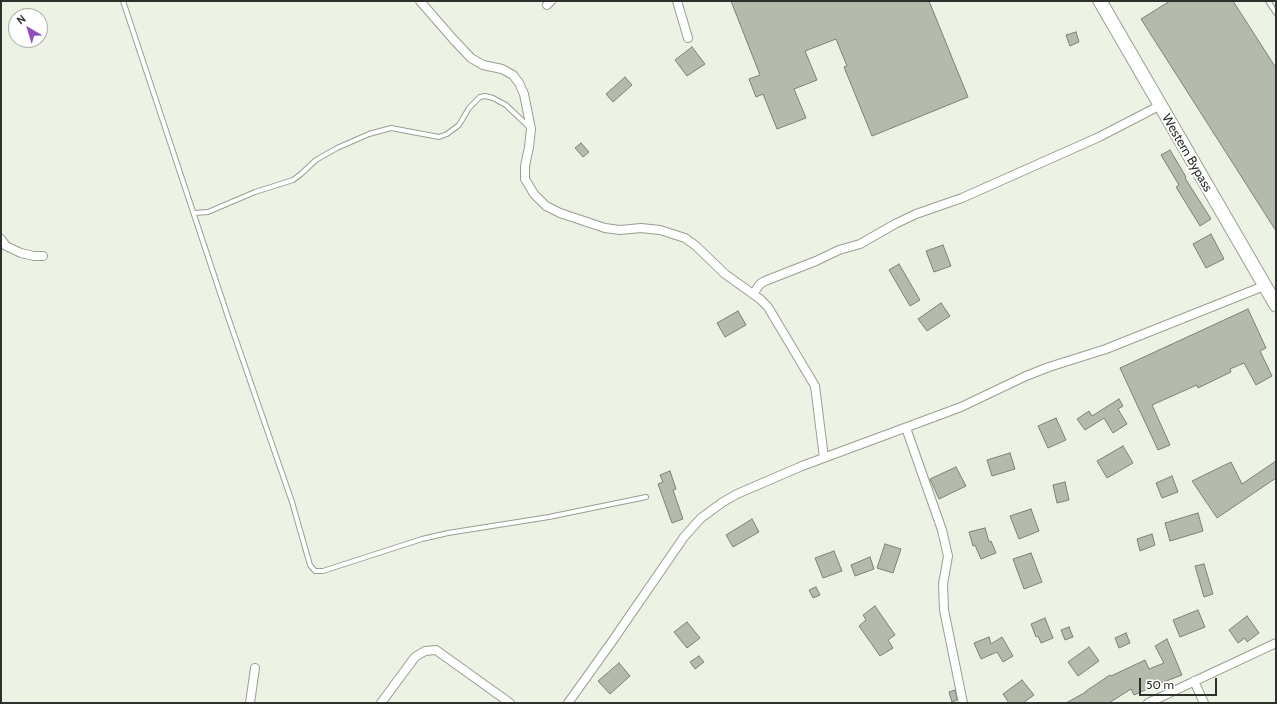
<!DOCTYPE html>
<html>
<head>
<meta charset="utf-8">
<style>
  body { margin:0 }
  #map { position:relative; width:1277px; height:704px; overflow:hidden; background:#ecf3e4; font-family:Cabin,sans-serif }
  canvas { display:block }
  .frame { position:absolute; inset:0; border:2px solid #2e312b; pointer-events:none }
  .north { position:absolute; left:8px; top:8px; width:40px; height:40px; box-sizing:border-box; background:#fff; border:1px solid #abadaa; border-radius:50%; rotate:322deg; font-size:11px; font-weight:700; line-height:16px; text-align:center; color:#2e312b }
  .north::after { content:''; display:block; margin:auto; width:14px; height:18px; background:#934ec2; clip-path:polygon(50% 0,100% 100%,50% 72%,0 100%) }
  .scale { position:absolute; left:1139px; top:678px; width:78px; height:18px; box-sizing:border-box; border:2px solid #2e312b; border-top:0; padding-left:5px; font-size:12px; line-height:14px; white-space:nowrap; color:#2e312b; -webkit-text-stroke:3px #fff; paint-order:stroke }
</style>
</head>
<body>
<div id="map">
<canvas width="1277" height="704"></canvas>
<div class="frame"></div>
<div class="north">N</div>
<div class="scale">50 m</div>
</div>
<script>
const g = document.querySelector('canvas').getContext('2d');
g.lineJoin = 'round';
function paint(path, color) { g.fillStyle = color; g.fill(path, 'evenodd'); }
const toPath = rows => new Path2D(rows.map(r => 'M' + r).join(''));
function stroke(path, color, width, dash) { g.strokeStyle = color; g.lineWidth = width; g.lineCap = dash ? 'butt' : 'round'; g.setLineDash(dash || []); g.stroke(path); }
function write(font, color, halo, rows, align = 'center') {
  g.font = font + ' Cabin,sans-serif'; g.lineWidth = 4; g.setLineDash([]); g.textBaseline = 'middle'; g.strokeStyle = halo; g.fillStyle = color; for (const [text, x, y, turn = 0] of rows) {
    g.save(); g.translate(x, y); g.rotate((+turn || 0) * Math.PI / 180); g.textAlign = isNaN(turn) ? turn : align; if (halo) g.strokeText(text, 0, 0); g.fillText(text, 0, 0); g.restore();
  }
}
const building = toPath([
  [731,1,929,1,968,97,872,136,844,67,847,66,836,39,805,51,817,80,794,89,806,118,777,129,763,94,756,97,749,79,760,75,731,1],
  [1170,1,1233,1,1276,68,1276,231,1141,19,1170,1],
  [1076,32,1079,42,1070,46,1066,35,1076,32],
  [692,47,705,64,687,76,675,60,692,47],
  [625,77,632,85,613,102,606,94,625,77],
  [581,143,589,152,583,157,575,148,581,143],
  [1170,150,1186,177,1185,178,1211,219,1200,226,1176,187,1179,185,1161,155,1170,150],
  [1211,234,1224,259,1206,268,1193,244,1211,234],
  [943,245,951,266,934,272,926,251,943,245],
  [899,264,920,300,910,306,889,270,899,264],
  [941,303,950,316,927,331,918,319,941,303],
  [1248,309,1266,348,1260,351,1272,376,1256,385,1244,363,1230,369,1231,372,1198,388,1197,385,1152,405,1170,445,1158,450,1120,368,1248,309],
  [738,311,746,325,725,337,717,323,738,311],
  [1119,399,1123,406,1118,409,1127,424,1113,433,1104,418,1085,430,1077,419,1089,411,1092,416,1119,399],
  [1056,418,1066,440,1048,448,1038,426,1056,418],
  [1123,446,1133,463,1107,478,1097,461,1123,446],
  [1010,453,1015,469,992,476,987,460,1010,453],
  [1276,461,1276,478,1217,518,1192,481,1231,462,1242,484,1276,461],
  [956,467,966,486,939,499,930,479,956,467],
  [670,471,676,489,673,490,683,519,672,523,658,484,663,482,660,475,670,471],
  [1172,476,1178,492,1162,498,1156,483,1172,476],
  [1065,482,1069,500,1057,503,1053,485,1065,482],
  [1031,509,1039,531,1019,539,1010,516,1031,509],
  [1198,513,1203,531,1170,541,1165,523,1198,513],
  [752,519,759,532,733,547,726,535,752,519],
  [985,528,989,542,991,541,996,553,981,559,975,545,973,546,969,532,985,528],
  [1152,534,1155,545,1140,551,1137,539,1152,534],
  [885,544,901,549,893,573,877,568,885,544],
  [834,551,842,571,823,578,815,558,834,551],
  [1031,553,1042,582,1024,589,1013,559,1031,553],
  [870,557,874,569,855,576,851,565,870,557],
  [1204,564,1213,594,1204,597,1195,566,1204,564],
  [816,587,820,595,813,598,809,590,816,587],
  [875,606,895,635,888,640,893,648,880,656,859,626,866,620,863,615,875,606],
  [1198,610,1205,627,1180,637,1173,620,1198,610],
  [1247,616,1259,633,1247,642,1245,638,1238,643,1229,630,1247,616],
  [1045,618,1053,638,1041,643,1038,636,1036,637,1031,624,1045,618],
  [687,622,700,638,687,648,674,632,687,622],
  [1069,627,1073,637,1065,640,1061,630,1069,627],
  [1126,633,1130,643,1119,648,1115,638,1126,633],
  [989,637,991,644,1002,637,1013,656,1003,662,997,652,981,659,974,643,989,637],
  [1167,639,1182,675,1161,683,1134,695,1131,689,1109,703,1066,703,1086,692,1086,691,1110,675,1111,676,1145,660,1149,669,1164,663,1155,646,1167,639],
  [1089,647,1099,661,1078,676,1068,662,1089,647],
  [699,656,704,662,695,669,690,662,699,656],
  [619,663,630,676,610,694,598,681,619,663],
  [1022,680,1034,695,1023,703,1009,703,1003,694,1022,680],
  [955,690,957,700,952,702,949,692,955,690]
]);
paint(building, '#b4bbad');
stroke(building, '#7c8275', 1);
const service = toPath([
  [123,1,228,317,292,502,310,565,315,571,323,571,422,539,448,533,549,517,646,497],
  [1268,1,1276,13],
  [194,213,208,212,255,192,293,180,301,174,316,160,337,148,369,134,391,128,439,137,447,134,459,125,469,108,480,97,485,96,493,98,506,105,529,127]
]);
const minor = toPath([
  [420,1,453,39,471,58,483,65,502,69,513,75,519,83,524,94,531,129,529,147,525,166,525,179,534,194,546,206,560,213,605,228,620,230,641,228,660,230,685,238,696,246,725,274,760,299,768,307,815,386,824,458],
  [677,1,688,38],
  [547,5,551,1],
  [1,239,6,246,21,253,34,256,43,256],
  [753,294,760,284,765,281,816,261,839,250,860,244,895,224,916,214,962,198,1099,137,1159,106],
  [906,428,942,530,948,556,943,584,944,610,963,703],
  [1194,681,1204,703],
  [250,703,255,668],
  [381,703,415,657,425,651,436,650,510,703],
  [568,703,611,643,684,537,701,518,723,502,737,494,802,466,961,407,1026,376,1049,367,1106,349,1264,286],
  [1148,703,1276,643]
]);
const primary = toPath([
  [1100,1,1276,305]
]);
stroke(service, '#989f91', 6);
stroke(minor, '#989f91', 10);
stroke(primary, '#989f91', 15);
stroke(service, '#fff', 4);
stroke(minor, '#fff', 8);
stroke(primary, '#fff', 13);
write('13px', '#2e312b', '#fff', [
  ["Western Bypass",1187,153,60]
]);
</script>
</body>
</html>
